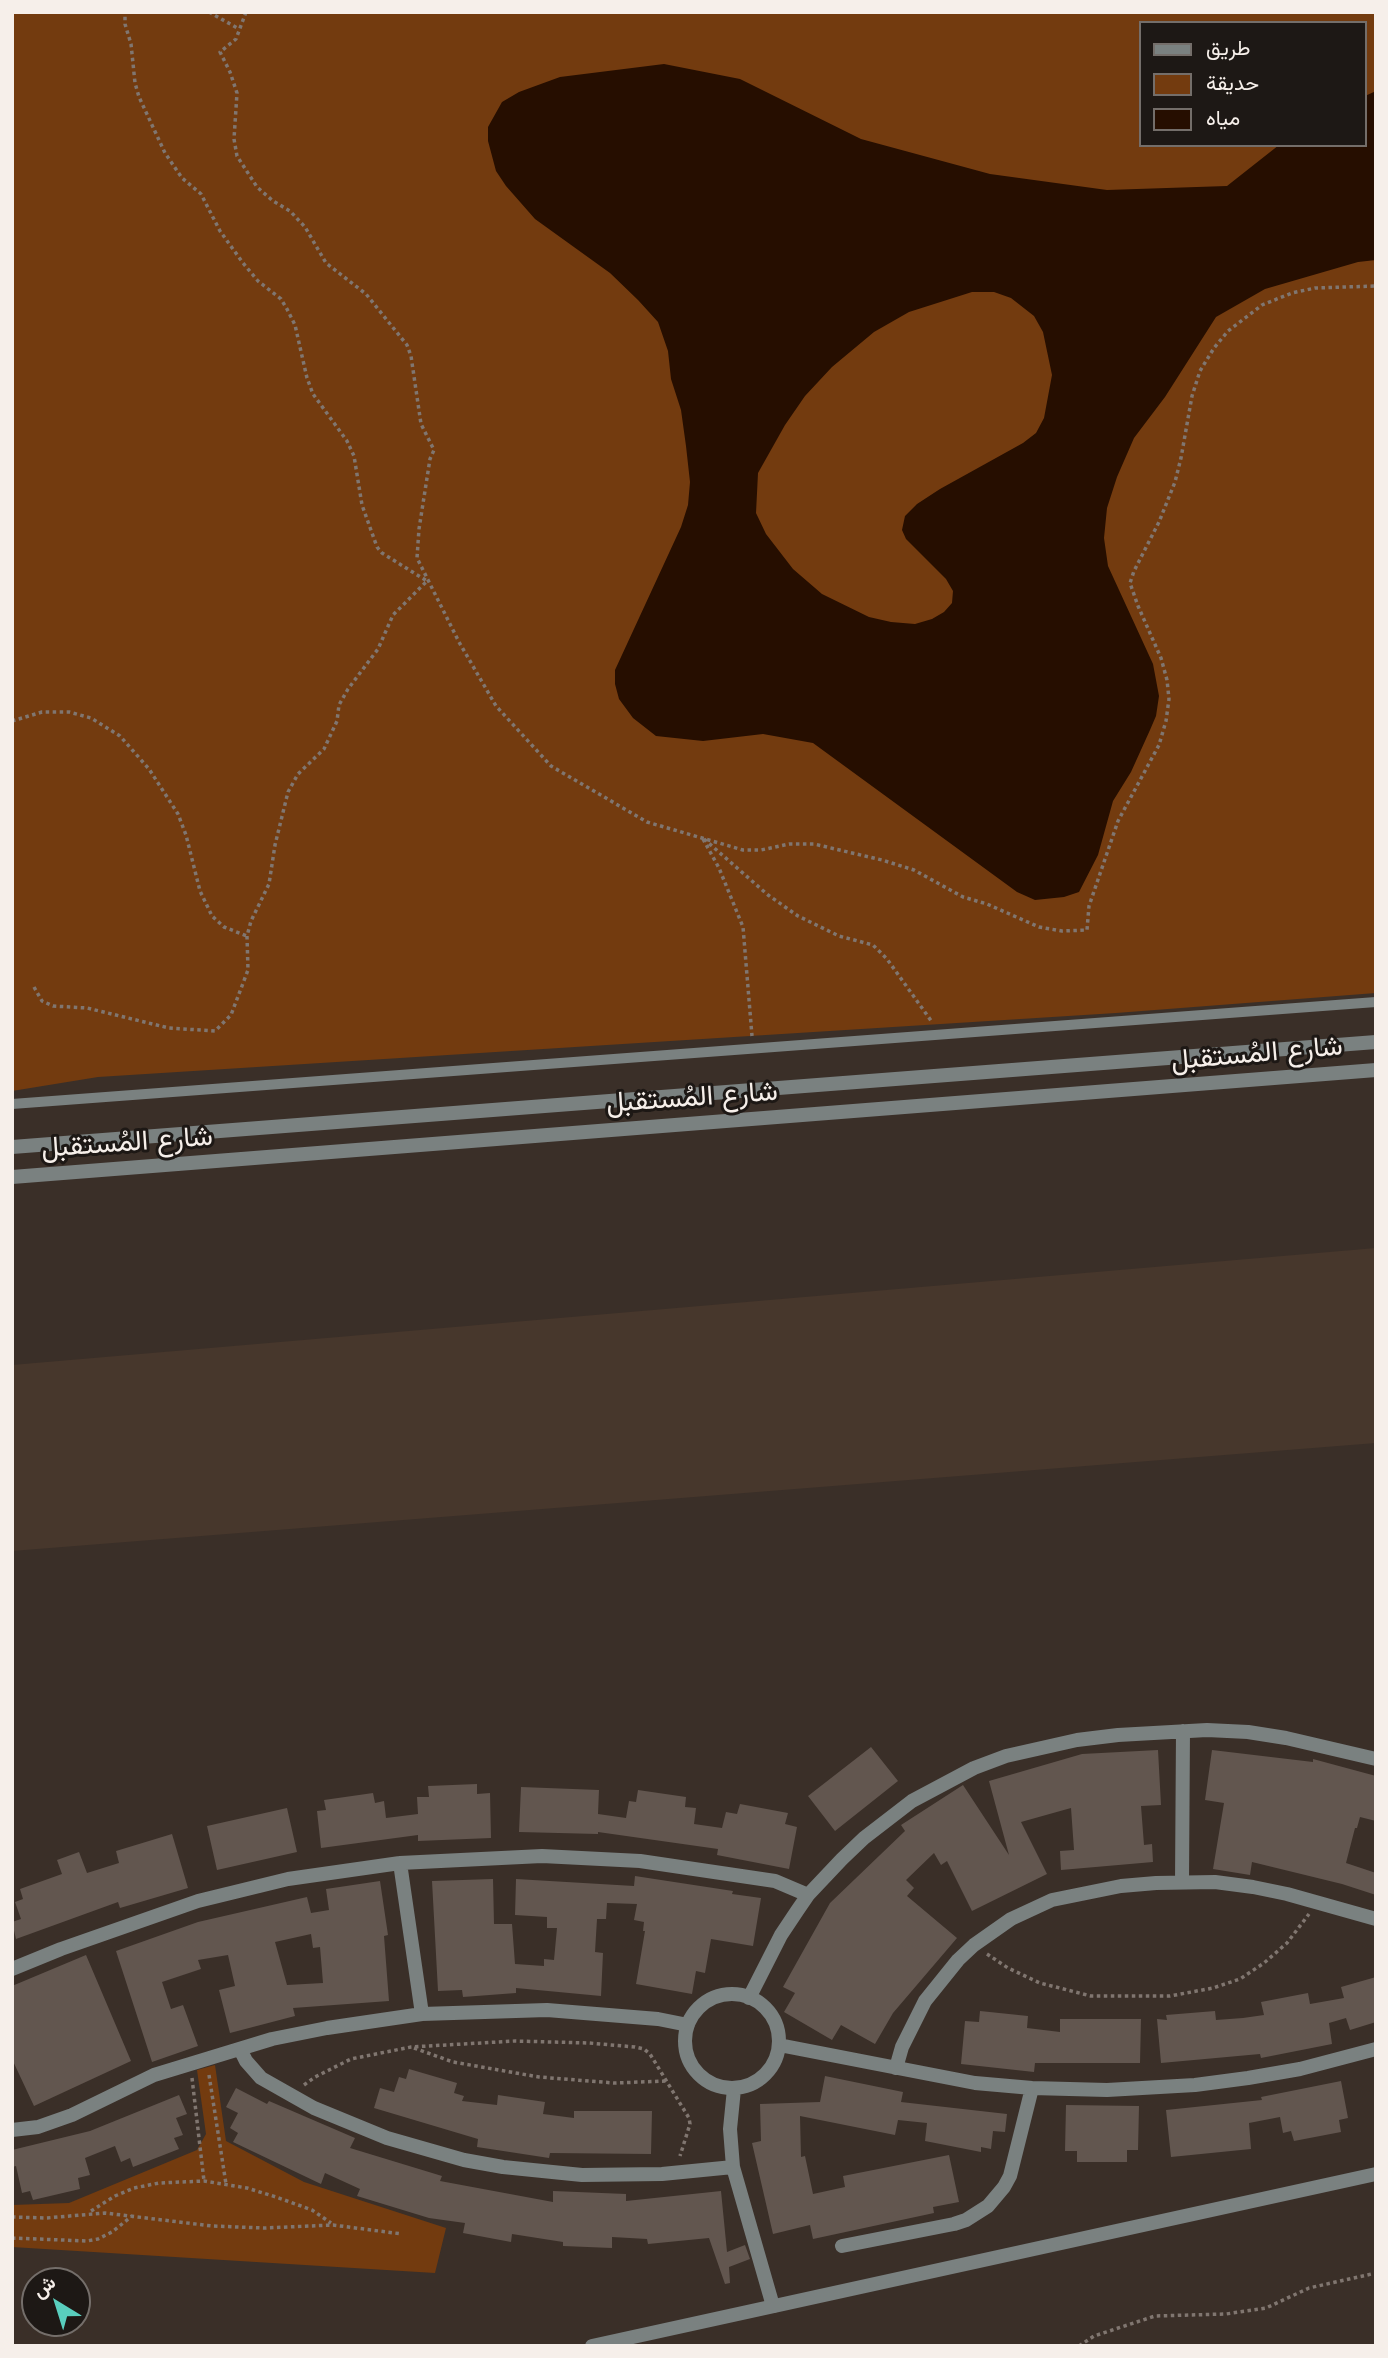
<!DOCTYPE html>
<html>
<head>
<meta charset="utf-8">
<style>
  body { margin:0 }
  #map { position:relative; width:1388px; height:2358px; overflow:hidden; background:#3a2f28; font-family:Jost,Vazirmatn,sans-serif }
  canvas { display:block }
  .frame { position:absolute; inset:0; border:14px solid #f6efea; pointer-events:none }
  .legend { position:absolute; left:1139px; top:21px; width:228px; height:126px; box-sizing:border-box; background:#1d1815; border:2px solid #746e6a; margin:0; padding:9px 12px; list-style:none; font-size:21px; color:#f6efea }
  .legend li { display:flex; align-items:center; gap:14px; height:35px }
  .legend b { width:35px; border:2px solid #746e6a }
  .north { position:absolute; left:21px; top:2267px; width:70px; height:70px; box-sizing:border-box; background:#1d1815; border:2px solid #746e6a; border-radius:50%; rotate:322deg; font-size:19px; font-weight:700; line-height:28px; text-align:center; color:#f6efea }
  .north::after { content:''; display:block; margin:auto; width:24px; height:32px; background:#59cebe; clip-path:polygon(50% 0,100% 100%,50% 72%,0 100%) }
</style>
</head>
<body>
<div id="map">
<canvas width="1388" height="2358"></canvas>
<div class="frame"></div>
<ul class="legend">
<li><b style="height:9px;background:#7a8180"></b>طريق</li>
<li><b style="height:19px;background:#733b0f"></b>حديقة</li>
<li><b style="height:19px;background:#260e00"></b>مياه</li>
</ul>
<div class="north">ش</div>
</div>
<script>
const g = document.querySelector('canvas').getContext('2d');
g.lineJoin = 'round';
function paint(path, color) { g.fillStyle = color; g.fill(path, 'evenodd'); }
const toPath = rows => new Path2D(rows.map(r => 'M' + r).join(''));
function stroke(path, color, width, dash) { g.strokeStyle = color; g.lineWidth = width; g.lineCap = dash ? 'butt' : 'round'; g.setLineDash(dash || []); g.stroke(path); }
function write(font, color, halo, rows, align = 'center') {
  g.font = font + ' Jost,Vazirmatn,sans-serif'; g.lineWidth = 6; g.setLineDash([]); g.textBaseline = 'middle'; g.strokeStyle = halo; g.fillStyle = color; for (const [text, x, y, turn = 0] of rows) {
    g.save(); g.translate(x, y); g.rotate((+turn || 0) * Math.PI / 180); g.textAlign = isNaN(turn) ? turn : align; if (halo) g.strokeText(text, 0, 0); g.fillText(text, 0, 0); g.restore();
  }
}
paint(toPath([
  [1376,1248,1376,1443,12,1551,12,1365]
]), '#47372c');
paint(toPath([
  [12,12,1376,12,1376,993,1116,1013,98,1077,12,1091],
  [1141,23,1365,23,1365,145,1141,145],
  [215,2065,226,2141,304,2182,446,2228,435,2273,12,2247,12,2205,69,2203,197,2150,206,2134,197,2070]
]), '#733b0f');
paint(toPath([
  [664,64,740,79,861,139,990,174,1107,190,1227,186,1279,145,1365,145,1365,96,1376,91,1376,260,1358,262,1265,289,1216,317,1165,397,1134,438,1117,477,1107,508,1104,538,1108,566,1153,664,1159,696,1156,716,1150,730,1131,772,1113,801,1098,855,1079,892,1064,897,1035,900,1017,892,813,743,763,734,703,741,656,736,633,718,619,699,615,684,615,670,681,527,688,505,690,482,686,446,681,410,671,379,668,351,658,322,638,300,610,273,535,219,506,186,496,171,488,141,488,127,502,102,519,92,560,77],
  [972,292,994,292,1011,298,1034,316,1043,332,1052,375,1044,418,1036,433,1023,443,940,489,917,504,905,516,902,530,906,539,946,579,953,591,952,603,944,612,932,619,915,624,891,622,869,617,822,594,793,569,766,534,756,513,758,473,785,425,805,396,832,367,874,332,909,312]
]), '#260e00');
paint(toPath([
  [871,1747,898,1781,835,1831,808,1796],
  [1158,1750,1161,1805,1141,1806,1144,1845,1152,1844,1153,1862,1061,1870,1060,1851,1074,1850,1071,1808,1021,1822,1047,1874,972,1911,947,1861,941,1865,934,1853,906,1880,914,1888,907,1896,957,1938,893,2013,875,2044,841,2025,832,2040,784,2012,795,1993,783,1987,830,1903,905,1831,901,1825,963,1785,1009,1855,989,1781,1082,1754],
  [1212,1750,1313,1762,1313,1759,1376,1776,1376,1821,1360,1817,1357,1828,1355,1828,1346,1863,1376,1873,1376,1895,1342,1884,1252,1862,1250,1875,1213,1869,1224,1803,1205,1800],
  [477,1784,477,1794,490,1793,491,1838,418,1841,418,1835,321,1848,317,1811,326,1810,324,1800,373,1793,375,1803,384,1801,386,1818,418,1814,417,1797,429,1797,428,1786],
  [521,1787,599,1790,598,1814,626,1818,629,1801,636,1802,638,1790,686,1797,685,1807,696,1808,694,1824,722,1828,726,1812,737,1814,740,1804,788,1813,785,1824,797,1827,789,1869,717,1855,718,1849,598,1832,598,1834,519,1832],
  [287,1808,297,1852,217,1870,207,1826],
  [172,1834,188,1888,120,1908,118,1902,16,1939,12,1922,21,1919,15,1902,23,1899,20,1889,62,1874,57,1860,79,1852,87,1873,119,1863,116,1851],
  [635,1876,733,1891,732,1894,761,1898,753,1946,711,1939,705,1973,696,1971,692,1994,636,1984,645,1931,643,1931,644,1922,634,1920,637,1904,607,1903,606,1919,597,1919,595,1952,603,1953,601,1996,516,1988,516,1993,463,1997,462,1990,438,1991,432,1881,493,1879,494,1924,512,1924,515,1964,544,1966,544,1959,554,1960,557,1928,547,1928,547,1917,515,1915,516,1879,634,1886],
  [380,1881,388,1935,384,1936,389,2001,293,2008,295,2016,230,2033,219,1990,235,1986,228,1955,198,1960,201,1969,162,1982,171,2009,183,2005,198,2046,152,2062,116,1951,198,1922,307,1897,311,1913,329,1910,326,1889],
  [311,1934,313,1948,320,1947,323,1983,287,1985,275,1942],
  [86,1955,131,2061,34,2106,12,2059,12,1986],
  [1376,1977,1376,2022,1350,2030,1346,2018,1329,2023,1332,2044,1261,2058,1260,2054,1161,2063,1157,2019,1167,2020,1166,2015,1215,2011,1216,2020,1243,2018,1264,2015,1261,2002,1308,1993,1310,2004,1344,1998,1341,1987],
  [980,2011,1028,2016,1027,2028,1060,2032,1060,2019,1141,2019,1140,2063,1035,2063,1034,2072,961,2064,965,2021,979,2022],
  [409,2069,457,2083,454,2093,464,2096,462,2101,497,2105,498,2095,545,2102,543,2114,574,2118,574,2111,652,2111,651,2154,550,2153,549,2158,477,2147,478,2139,374,2108,380,2088,394,2092,399,2077,406,2079],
  [825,2076,903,2092,901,2102,1007,2114,1005,2132,993,2131,991,2149,981,2147,981,2152,925,2141,927,2123,898,2120,895,2135,800,2116,801,2157,805,2156,813,2194,845,2187,843,2176,949,2155,959,2202,933,2207,934,2213,813,2239,810,2225,773,2234,752,2143,761,2141,760,2104,820,2102],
  [1341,2081,1348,2118,1339,2120,1341,2132,1294,2141,1291,2131,1283,2133,1280,2117,1249,2123,1251,2149,1171,2157,1166,2110,1262,2100,1261,2097],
  [236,2088,267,2104,269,2101,355,2138,350,2148,442,2176,440,2181,553,2202,553,2191,626,2194,626,2201,721,2191,727,2252,745,2245,750,2259,729,2267,730,2283,725,2284,709,2238,648,2244,647,2239,612,2237,612,2248,563,2246,563,2242,512,2234,511,2242,463,2233,465,2223,429,2218,357,2196,360,2189,325,2173,321,2184,233,2142,238,2133,230,2128,238,2113,226,2107],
  [179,2095,187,2114,176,2118,183,2135,174,2138,179,2149,133,2167,130,2158,121,2162,115,2146,85,2158,90,2175,78,2178,80,2189,33,2200,30,2191,22,2193,16,2166,12,2167,12,2150,90,2131],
  [1066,2105,1139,2106,1138,2150,1127,2150,1127,2162,1077,2162,1077,2151,1065,2151]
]), '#62564f');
stroke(toPath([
  [209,12,239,29],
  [246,12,236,39,220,52,230,72,237,93,234,139,237,156,257,187,273,201,290,211,305,227,326,263,366,294,407,345,411,356,421,424,434,450,430,459,419,529,417,558,459,642,496,706,551,766,647,822,743,850,761,850,789,844,814,844,882,860,914,870,963,897,987,904,1039,927,1062,931,1087,930,1089,906,1118,821,1159,745,1166,721,1169,699,1167,680,1161,658,1138,606,1130,583,1134,571,1159,522,1175,482,1181,458,1192,396,1200,371,1214,348,1228,331,1262,305,1292,293,1315,288,1376,286],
  [12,721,42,712,69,712,91,718,120,736,149,769,178,814,186,835,200,891,212,916,224,927,247,936],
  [703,839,719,868,743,927,752,1036],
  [704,839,768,895,798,916,839,936,873,945,887,959,932,1022],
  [34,987,42,1001,53,1006,87,1008,169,1028,215,1031,231,1015,248,970,247,936,251,921,269,884,275,845,288,792,298,774,324,749,337,721,339,705,348,689,378,649,393,615,427,581,382,553,377,547,362,505,354,456,347,441,313,394,307,378,295,325,287,309,281,299,258,281,243,263,220,231,201,194,182,178,165,153,139,97,135,83,131,44,125,24,125,12],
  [987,1954,1008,1968,1040,1983,1091,1996,1170,1996,1213,1988,1240,1979,1264,1963,1287,1943,1309,1914],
  [414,2048,453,2062,539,2077,614,2083,667,2081],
  [209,2075,226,2184],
  [192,2078,204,2181],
  [304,2085,315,2077,351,2059,411,2047,515,2041,589,2043,635,2047,644,2049,650,2054,689,2118,690,2124,680,2156],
  [91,2211,115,2196,134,2188,159,2183,204,2181,247,2188,276,2197,312,2210,331,2223],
  [12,2217,46,2218,105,2213,212,2226,264,2228,333,2225,402,2234],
  [12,2238,87,2241,98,2239,112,2232,132,2216],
  [1079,2346,1094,2336,1155,2316,1226,2314,1266,2308,1309,2288,1376,2273]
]), '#807670', 3.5, [3.5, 3.5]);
stroke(toPath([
  [12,1104,1376,1002]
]), '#7a8180', 10);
stroke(toPath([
  [12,1147,1376,1042],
  [12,1177,1376,1070],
  [400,1863,422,2014],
  [1182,1882,1183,1731],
  [12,1969,61,1949,198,1901,288,1879,400,1863,542,1856,640,1861,775,1881,808,1895],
  '685 2041a47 47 0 1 1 94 0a47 47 0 1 1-94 0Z',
  [749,1998,781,1935,797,1911,808,1895,842,1859,864,1838,912,1801,974,1768,1006,1756,1077,1740,1118,1735,1207,1730,1248,1732,1286,1738,1376,1759],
  [779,2045,975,2083,1032,2088,1107,2090,1195,2085,1248,2078,1300,2069,1376,2049],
  [240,2049,246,2061,261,2078,314,2108,387,2138,464,2160,503,2167,582,2175,662,2174,733,2167],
  [896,2068,902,2047,925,2001,958,1960,974,1945,1011,1919,1052,1900,1121,1886,1156,1883,1215,1882,1253,1887,1287,1894,1376,1919],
  [734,2089,730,2129,733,2167,773,2306],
  [12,2130,38,2127,72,2115,154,2075,272,2039,327,2028,422,2014,547,2010,658,2019,688,2025],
  [842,2246,954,2224,966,2220,988,2206,1004,2187,1010,2176,1032,2088]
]), '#7a8180', 14);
stroke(toPath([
  [592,2346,1376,2174]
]), '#7a8180', 14);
write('28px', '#f6efea', '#1d1815', [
  ["شارع المُستقبل",1257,1055,-5],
  ["شارع المُستقبل",692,1099,-4],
  ["شارع المُستقبل",127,1144,-4]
]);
</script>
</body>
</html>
